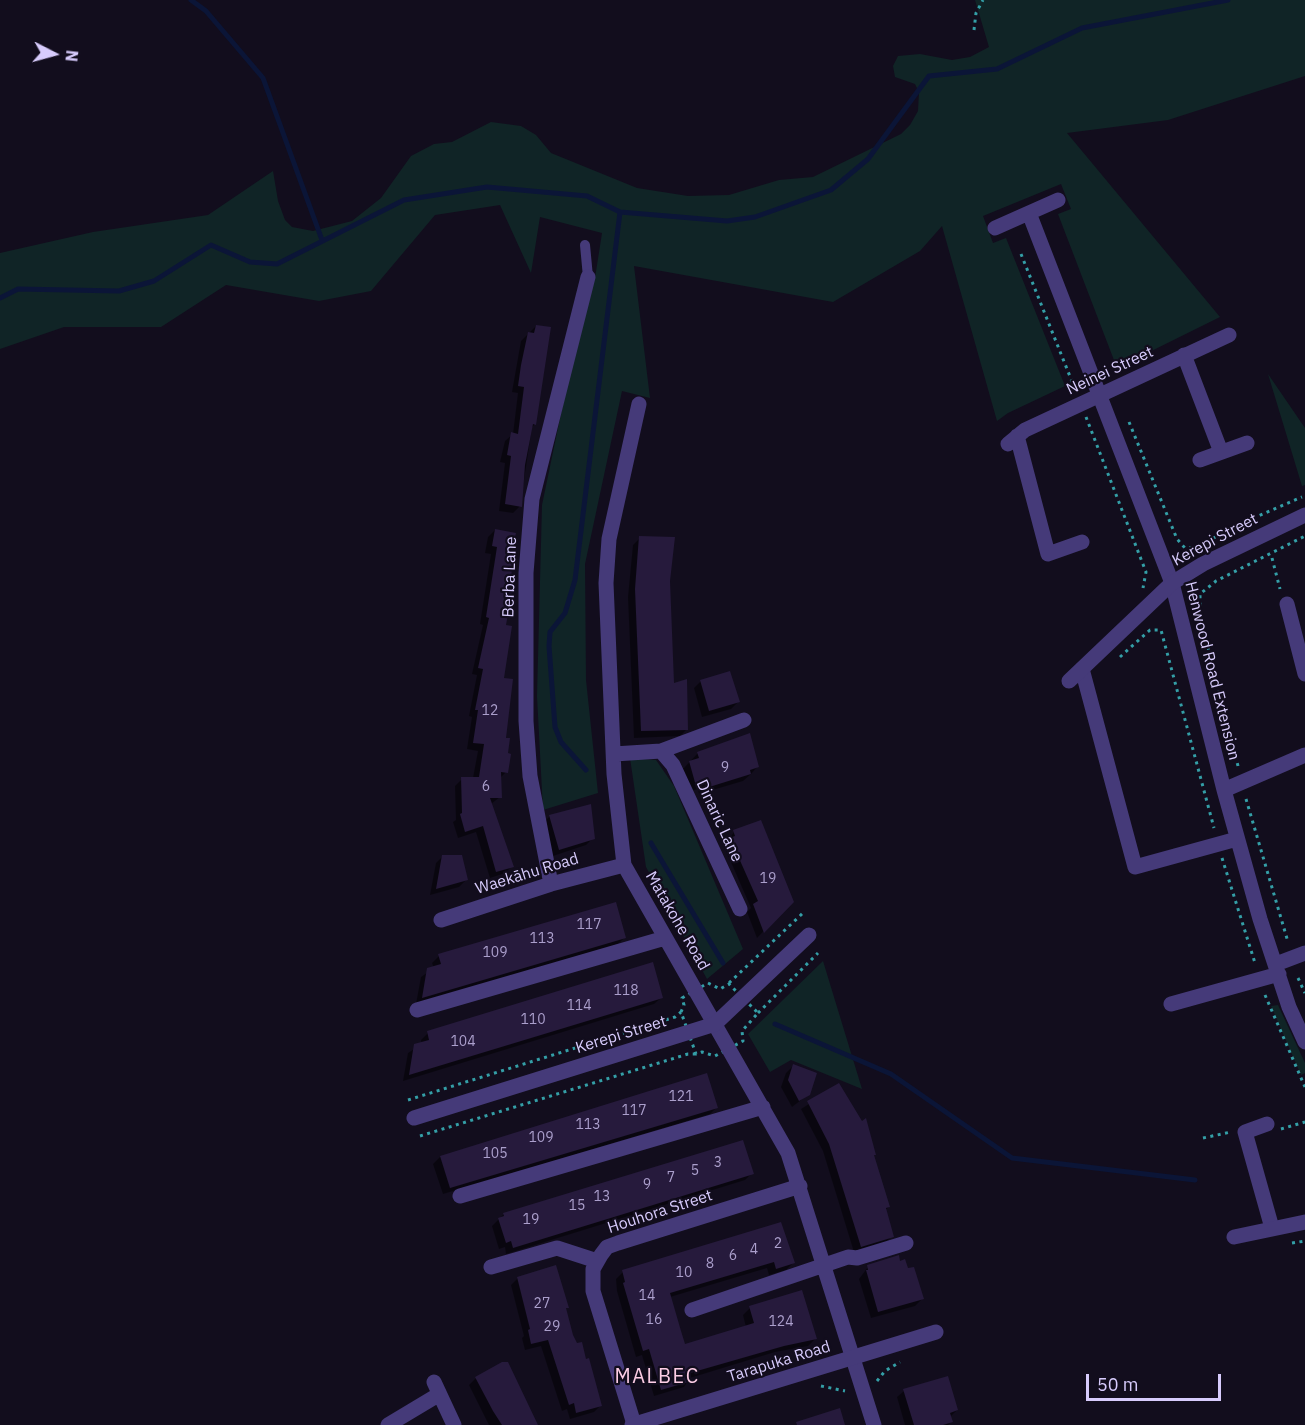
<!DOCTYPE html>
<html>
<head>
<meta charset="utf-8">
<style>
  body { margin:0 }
  #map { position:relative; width:1305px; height:1425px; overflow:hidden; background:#120d1d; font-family:"IBM Plex Sans",sans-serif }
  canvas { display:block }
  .north { position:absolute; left:24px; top:24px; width:60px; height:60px; -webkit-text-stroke:4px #120d1d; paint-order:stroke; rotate:96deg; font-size:16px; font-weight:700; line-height:24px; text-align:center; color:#d7cbfc }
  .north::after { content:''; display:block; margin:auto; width:21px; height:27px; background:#d7cbfc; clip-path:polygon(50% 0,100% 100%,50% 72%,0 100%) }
  .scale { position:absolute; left:1086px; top:1374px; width:135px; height:27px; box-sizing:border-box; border:3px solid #d7cbfc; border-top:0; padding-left:8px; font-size:18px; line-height:21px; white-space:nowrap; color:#d7cbfc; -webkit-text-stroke:4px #120d1d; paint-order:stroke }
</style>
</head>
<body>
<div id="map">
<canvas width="1305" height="1425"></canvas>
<div class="north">N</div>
<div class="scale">50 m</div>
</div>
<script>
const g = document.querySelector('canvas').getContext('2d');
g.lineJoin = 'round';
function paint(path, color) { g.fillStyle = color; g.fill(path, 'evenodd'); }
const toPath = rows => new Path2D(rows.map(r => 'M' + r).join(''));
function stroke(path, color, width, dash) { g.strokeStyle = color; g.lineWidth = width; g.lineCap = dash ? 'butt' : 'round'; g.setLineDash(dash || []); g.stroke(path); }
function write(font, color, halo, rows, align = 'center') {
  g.font = font + ' "IBM Plex Sans",sans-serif'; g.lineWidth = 4.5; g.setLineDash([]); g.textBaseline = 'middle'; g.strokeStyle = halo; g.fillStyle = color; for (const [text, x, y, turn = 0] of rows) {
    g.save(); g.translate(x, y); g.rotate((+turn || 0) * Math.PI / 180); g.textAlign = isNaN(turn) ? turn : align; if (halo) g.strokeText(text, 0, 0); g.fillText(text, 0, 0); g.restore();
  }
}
paint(toPath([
  [975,0,1305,0,1305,76,1168,120,1067,133,1220,317,1117,368,1058,214,1071,209,1061,184,983,216,993,243,1006,238,1065,386,1008,413,997,421,942,226,920,251,833,302,634,266,650,398,622,391,585,564,586,680,598,793,543,810,537,696,542,505,579,327,595,278,602,233,540,217,531,273,500,205,435,215,371,291,319,301,226,285,161,327,64,327,0,349,0,253,93,232,208,215,273,171,278,201,285,220,292,227,313,231,352,221,381,198,411,156,434,144,452,142,491,122,521,126,536,135,551,153,637,188,688,196,729,195,779,180,813,177,901,134,910,125,918,111,919,92,915,84,895,77,893,66,898,56,920,54,952,60,970,57,989,47],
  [1268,374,1305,428,1305,485,1302,486],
  [630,758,656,760,674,786,743,949,707,979,646,867],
  [823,961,862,1089,791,1060,770,1072,748,1034],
  [1278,1005,1305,1063,1305,1073,1301,1075,1271,1006]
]), '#102426');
paint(toPath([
  [536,326,535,424,532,427,520,506,513,513,499,511,505,463,500,462,505,441,513,434,518,393,512,392,521,341],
  [495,530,510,556,502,679,506,772,499,779,500,797,491,804,512,866,505,873,490,878,476,832,458,838,453,822,456,820,455,786,462,779,473,778,478,751,467,749,472,717,469,716,477,675,472,674,483,625,480,624,491,554,485,553,488,537],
  [640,538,669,581,673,685,687,729,680,736,634,738,628,597,633,545],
  [701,681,738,702,731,709,702,717,694,688],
  [748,735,757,767,751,774,743,781,699,794,698,789,689,791,683,769,698,753],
  [550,816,593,838,586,845,553,856,543,823],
  [734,832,793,901,757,938,747,912,751,908,724,846],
  [443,856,466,880,459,887,430,895,436,863],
  [625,937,618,944,416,1004,421,977,434,968,432,963,439,956],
  [661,998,654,1004,403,1081,408,1053,422,1044,421,1040,428,1033],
  [793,1066,809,1094,792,1107,781,1087,786,1073],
  [839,1085,873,1156,889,1207,885,1210,892,1236,885,1243,854,1252,823,1151,801,1109],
  [717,1107,710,1114,443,1194,433,1164,440,1157],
  [752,1173,745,1180,506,1254,505,1247,499,1249,492,1226,504,1214],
  [780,1224,793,1263,786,1270,769,1275,767,1268,670,1297,684,1346,746,1327,743,1315,750,1308,815,1339,808,1346,775,1352,690,1378,684,1387,654,1396,642,1355,636,1357,617,1291,616,1279,623,1272],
  [868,1267,922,1299,915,1306,871,1318,859,1279],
  [518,1278,567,1307,565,1310,572,1336,601,1405,594,1412,570,1419,567,1409,562,1411,541,1346,525,1350,522,1338,524,1336,511,1285],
  [506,1362,532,1425,489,1425,469,1385,476,1378],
  [904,1391,957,1410,950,1417,951,1422,948,1425,905,1425,897,1397]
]), '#0007');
stroke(toPath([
  [191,0,206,11,263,78,322,240],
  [0,298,18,289,119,291,154,281,211,245,250,262,277,264,404,200,487,187,587,196,620,212,727,221,755,217,831,190,868,159,929,76,997,69,1082,28,1228,0],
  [586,770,561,742,555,727,549,646,550,632,565,613,575,580,620,212],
  [651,843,723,963],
  [775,1024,891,1074,1012,1158,1195,1180]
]), '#0b1537', 5);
paint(toPath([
  [536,325,551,327,536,425,533,424,525,465,522,507,505,504,511,456,507,455,511,432,518,434,524,387,518,386,521,365,528,332,534,333],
  [495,529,516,533,511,555,513,562,509,591,512,591,506,625,512,626,504,678,513,679,506,738,510,738,508,753,511,754,508,773,501,772,502,798,490,798,514,867,496,872,483,826,465,832,460,814,462,813,461,777,479,777,484,744,473,743,478,710,475,710,483,669,478,668,489,618,486,617,497,547,492,546],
  [639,536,675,537,670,581,674,683,687,679,688,730,641,731,635,589],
  [730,671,740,702,709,711,700,680],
  [750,733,759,767,750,770,751,774,706,788,705,783,696,786,689,761,699,758,697,752],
  [591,804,595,839,559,850,549,815],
  [761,820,794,902,764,933,753,904,758,901,730,838,735,836,733,830],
  [442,855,462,855,468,880,436,889],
  [616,902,626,938,422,998,427,968,441,964,438,954],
  [653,962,663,998,409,1075,414,1044,429,1040,427,1031],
  [793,1064,817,1073,810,1095,799,1101,788,1080],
  [707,1073,718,1108,450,1188,440,1156],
  [839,1083,862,1121,866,1118,876,1155,874,1155,890,1207,886,1208,894,1237,861,1247,829,1144,807,1101],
  [743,1140,754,1174,513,1248,511,1241,506,1243,498,1218,504,1216,503,1213],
  [781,1222,795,1263,776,1269,774,1262,670,1293,681,1331,685,1344,754,1323,749,1306,802,1290,817,1339,784,1346,690,1373,692,1381,661,1390,649,1349,643,1351,623,1283,625,1282,622,1270],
  [899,1255,900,1261,905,1259,908,1268,914,1267,924,1299,878,1312,866,1270,868,1270,867,1265],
  [556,1265,569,1308,566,1308,573,1335,577,1343,582,1342,586,1359,589,1358,602,1406,576,1413,574,1403,569,1405,548,1340,531,1344,528,1330,530,1329,517,1277],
  [502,1362,508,1362,538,1425,502,1425,493,1411,475,1377],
  [948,1376,958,1410,950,1413,953,1422,943,1425,914,1425,903,1389],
  [840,1408,845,1425,797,1425,796,1422]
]), '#261a3c');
stroke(toPath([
  [974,30,976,13,983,0],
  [1021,254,1075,389],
  [1086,417,1146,572,1143,588],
  [1129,422,1177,539,1185,548,1195,548],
  [1206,542,1242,523,1302,497],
  [1272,558,1280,589],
  [1120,657,1150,630,1161,630,1214,828],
  [1238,766,1200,616,1200,594,1216,581,1305,536],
  [1246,799,1288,942],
  [1222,858,1255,963],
  [1298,978,1305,993],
  [708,983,720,989,729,984,758,1013,742,1031,743,1041,715,1056,702,1052,696,1054,681,1012,684,1005,682,998,708,983],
  [729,983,804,912],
  [1265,995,1305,1087],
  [758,1013,818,953],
  [408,1100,675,1017,681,1012],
  [1281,1129,1305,1122],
  [420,1136,688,1054,696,1054],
  [1203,1138,1231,1132],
  [1292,1243,1305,1241],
  [877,1381,885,1371,900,1362],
  [821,1386,845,1391]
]), '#349fa7', 3, [3, 4.5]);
stroke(toPath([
  [585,245,588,277]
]), '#453a79', 10);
stroke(toPath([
  [1029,213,1172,583,1224,790,1260,919,1289,1007,1305,1042],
  [995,228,1058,200],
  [1184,355,1221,452],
  [639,404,609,539,606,583,614,774,624,865,788,1153,874,1425],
  [1017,436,1048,554,1082,542],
  [1008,444,1025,430,1229,335],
  [1200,460,1247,443],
  [1287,604,1305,674],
  [1082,669,1135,867,1237,839],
  [661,751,673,765,740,909],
  [614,754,661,751,744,720],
  [1224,790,1305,755],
  [551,884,530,776,526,721,526,573,532,499,588,277],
  [441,920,551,884,624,865],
  [1276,964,1305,953],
  [1171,1004,1279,974],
  [417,1010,665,938],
  [1267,1124,1245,1132,1272,1228],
  [460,1196,763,1107],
  [491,1267,557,1248,597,1261],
  [692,1310,848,1257,857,1258,906,1243],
  [434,1382,454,1425],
  [634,1424,593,1291,593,1269,601,1255,607,1247,618,1243,800,1186],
  [388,1425,438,1395]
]), '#453a79', 15);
stroke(toPath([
  [1069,681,1172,583,1203,564,1305,515],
  [414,1118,715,1024,809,935],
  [1234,1237,1305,1222],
  [632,1425,936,1332]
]), '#453a79', 15);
write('14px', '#ab9fcc', null, [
  ["12",490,711],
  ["9",725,768],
  ["6",486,787],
  ["19",768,879],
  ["117",589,925],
  ["113",542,939],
  ["109",495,953],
  ["118",626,991],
  ["114",579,1006],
  ["110",533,1020],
  ["104",463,1042],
  ["121",681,1097],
  ["117",634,1111],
  ["113",588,1125],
  ["109",541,1138],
  ["105",495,1154],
  ["3",718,1163],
  ["5",695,1171],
  ["7",671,1178],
  ["9",647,1185],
  ["13",602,1197],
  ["15",577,1206],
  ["19",531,1220],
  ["2",778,1244],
  ["4",754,1250],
  ["6",733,1256],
  ["8",710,1264],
  ["10",684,1273],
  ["14",647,1296],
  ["27",542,1304],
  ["16",654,1320],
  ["124",781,1322],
  ["29",552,1327]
]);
write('16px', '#d7cbfc', '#120d1d', [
  ["Neinei Street",1110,371,-25],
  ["Kerepi Street",1215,540,-28],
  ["Berba Lane",510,577,-88],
  ["Henwood Road Extension",1212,671,76],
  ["Dinaric Lane",719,821,65],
  ["Waekāhu Road",527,874,-17],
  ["Matakohe Road",677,921,60],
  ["Kerepi Street",621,1035,-17],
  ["Houhora Street",660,1212,-18],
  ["Tarapuka Road",779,1362,-17]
]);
g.letterSpacing = '1.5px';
write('20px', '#fccde5', '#120d1d', [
  ["MALBEC",657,1377]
]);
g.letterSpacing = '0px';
</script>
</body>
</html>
